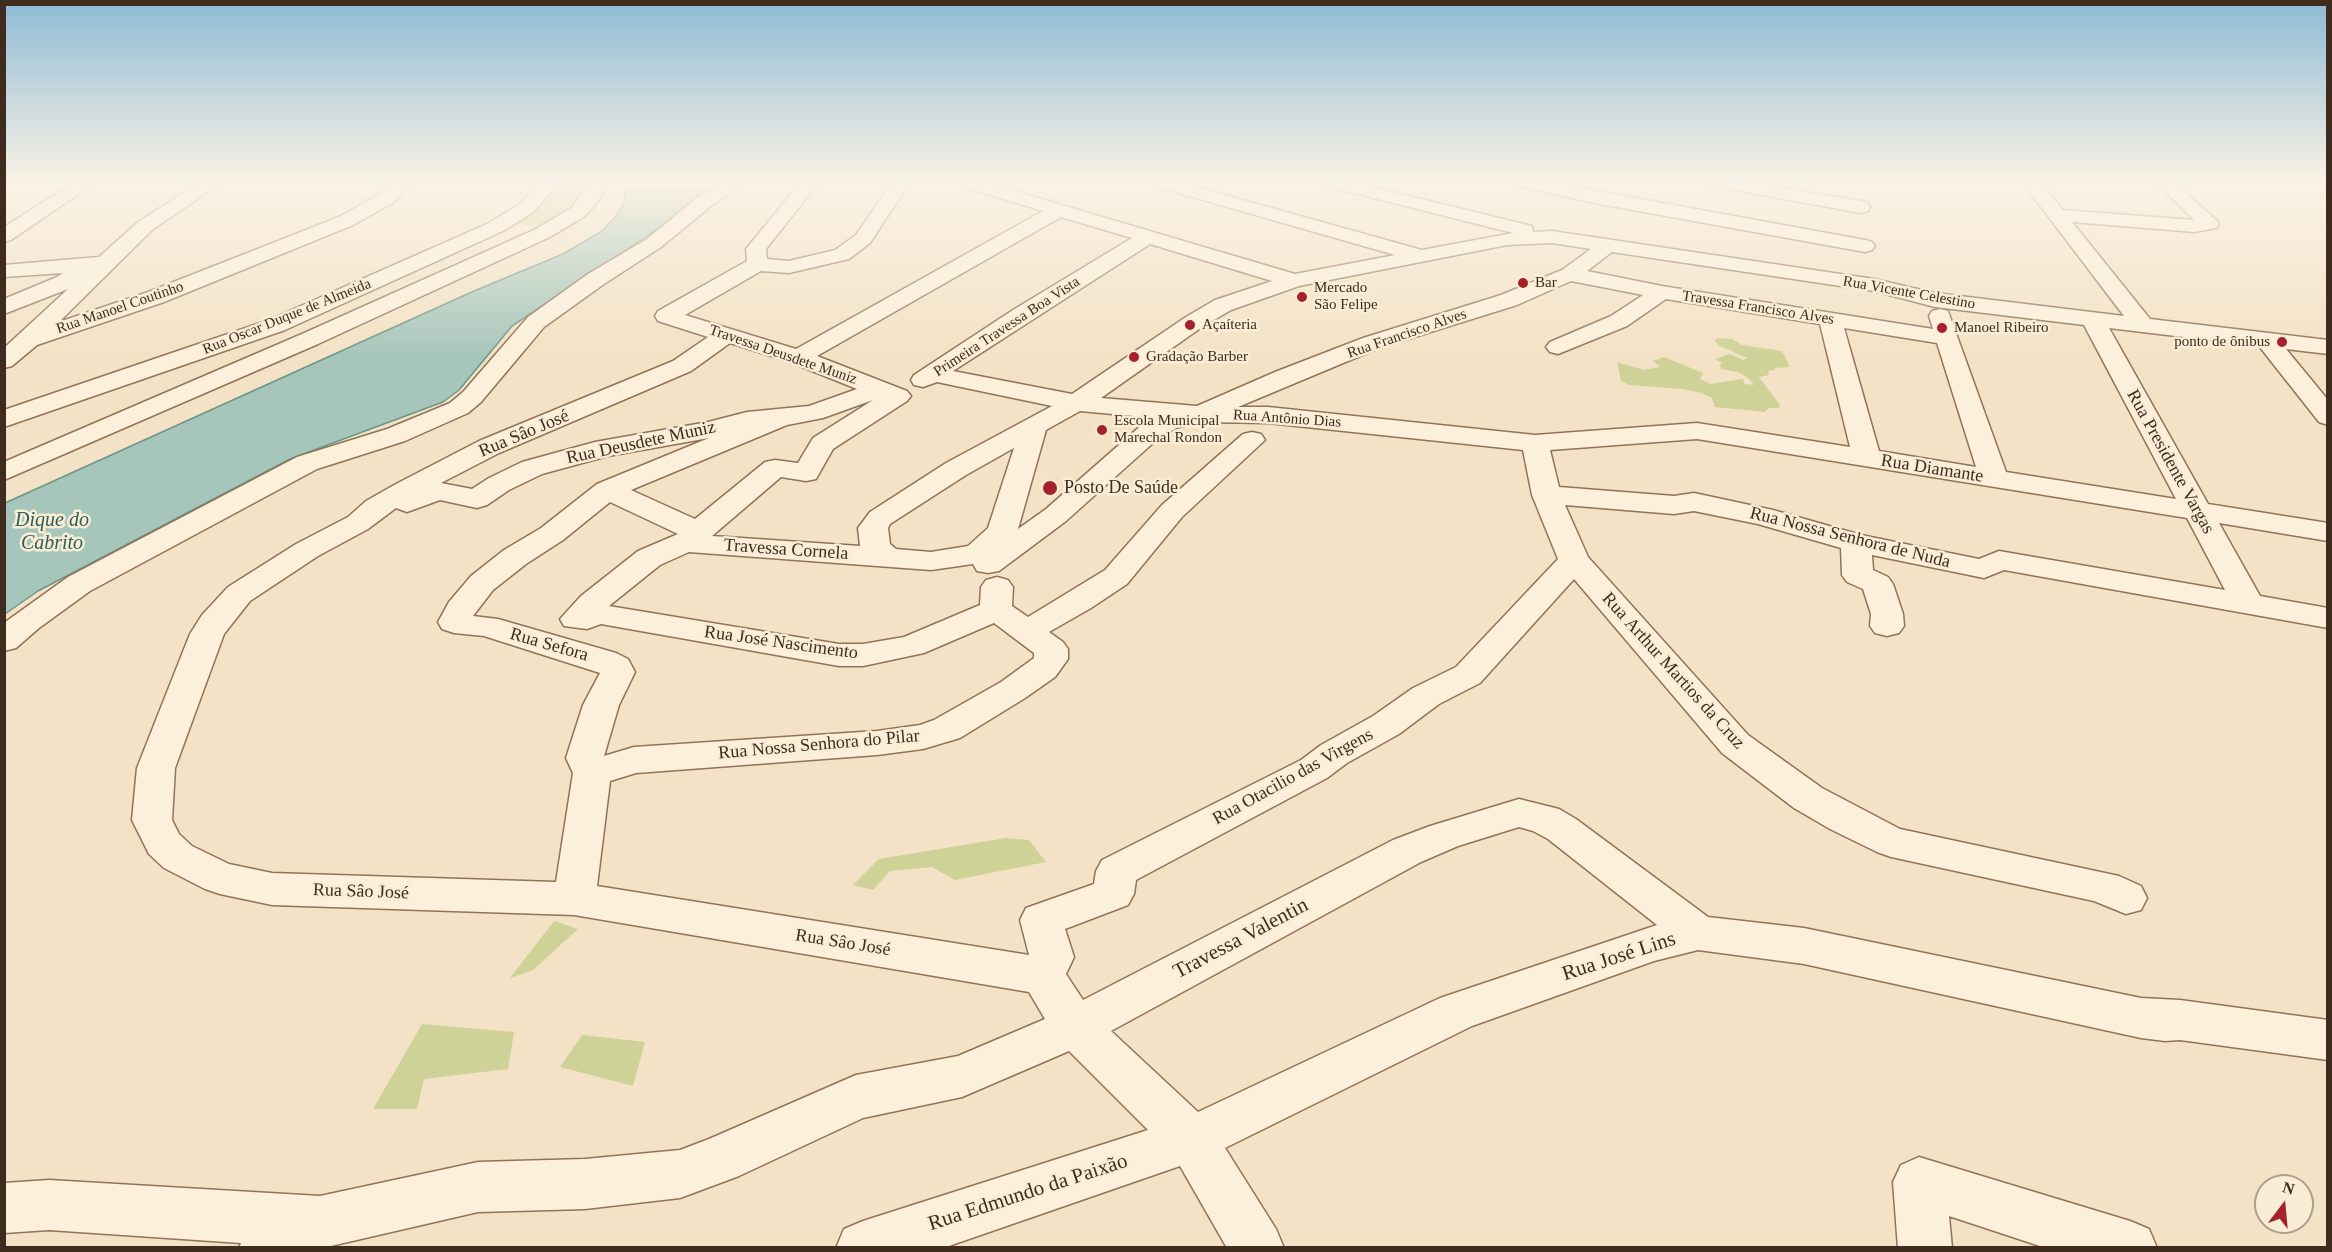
<!DOCTYPE html>
<html>
<head>
<meta charset="utf-8">
<style>
  body { margin:0 }
  #map { position:relative; width:2332px; height:1252px; overflow:hidden; background:#f3e2c5; font-family:Georgia,serif }
  canvas { display:block }
  .frame { position:absolute; inset:0; border:6px solid #3f2c1e; pointer-events:none }
  .north { position:absolute; left:2254px; top:1174px; width:60px; height:60px; box-sizing:border-box; background:#f9edd6; border:2px solid #afa08c; border-radius:50%; rotate:16deg; font-size:16px; font-weight:700; line-height:24px; text-align:center; color:#3f2c1e }
  .north::after { content:''; display:block; margin:auto; width:21px; height:27px; background:#a5222c; clip-path:polygon(50% 0,100% 100%,50% 72%,0 100%) }
</style>
</head>
<body>
<div id="map">
<canvas width="2332" height="1252"></canvas>
<div class="frame"></div>
<div class="north">N</div>
</div>
<script>
const g = document.querySelector('canvas').getContext('2d');
g.lineJoin = 'round';
function paint(path, color) { g.fillStyle = color; g.fill(path, 'evenodd'); }
const toPath = rows => new Path2D(rows.map(r => 'M' + r).join(''));
function stroke(path, color, width, dash) { g.strokeStyle = color; g.lineWidth = width; g.lineCap = dash ? 'butt' : 'round'; g.setLineDash(dash || []); g.stroke(path); }
function write(font, color, halo, rows, align = 'center') {
  g.font = font + ' Georgia,serif'; g.lineWidth = 5; g.setLineDash([]); g.textBaseline = 'middle'; g.strokeStyle = halo; g.fillStyle = color; for (const [text, x, y, turn = 0] of rows) {
    g.save(); g.translate(x, y); g.rotate((+turn || 0) * Math.PI / 180); g.textAlign = isNaN(turn) ? turn : align; if (halo) g.strokeText(text, 0, 0); g.fillText(text, 0, 0); g.restore();
  }
}
paint(toPath([
  [560,182,588,182,578,197,564,212,543,226,514,224,548,196],
  [1718,338,1732,339,1742,345,1782,351,1790,367,1775,368,1775,370,1768,371,1769,375,1759,377,1780,405,1779,408,1769,408,1765,412,1715,407,1712,398,1701,393,1683,389,1629,385,1621,381,1617,362,1644,370,1660,367,1653,361,1664,357,1703,373,1700,379,1710,384,1743,379,1744,384,1754,385,1748,378,1738,372,1721,369,1720,365,1722,363,1715,359,1729,354,1744,360,1747,358,1718,345,1714,340],
  [1006,838,1029,840,1046,862,955,880,932,867,890,871,873,890,853,885,879,859],
  [554,921,578,929,533,970,510,978],
  [422,1024,514,1032,508,1069,424,1079,417,1109,373,1109],
  [582,1035,645,1042,633,1086,560,1067]
]), '#cfd297');
const water = toPath([
  [626,182,725,182,597,270,512,326,459,390,443,402,290,459,38,591,5,614,5,503,474,291,563,254,602,231,616,216,624,202,626,182]
]);
paint(water, '#a7c6bb');
stroke(water, '#6c9588', 1.5);
const minor = toPath([
  [75,182,96,182,11,240,4,242,4,227,75,182],
  [201,182,222,182,152,230,59,322,148,292,339,217,380,194,392,182,411,182,394,202,353,225,164,302,37,345,12,366,4,368,4,348,68,289,4,314,4,299,57,277,63,273,4,277,4,265,99,257,138,222,201,182],
  [541,182,560,182,532,213,503,231,285,330,4,427,4,410,269,320,489,223,518,205,541,182],
  [591,182,609,182,599,200,585,216,550,237,318,344,4,480,4,462,302,334,536,229,571,208,591,182],
  [725,182,746,182,711,206,661,247,604,284,544,327,481,402,468,413,405,441,317,469,90,591,39,628,16,648,4,651,4,623,68,577,297,457,387,429,450,403,463,392,528,317,588,274,647,239,697,198,725,182],
  [801,182,819,182,766,249,767,259,789,261,835,250,856,235,892,182,910,182,870,243,849,259,789,273,761,271,685,315,796,349,1043,211,961,186,958,182,984,182,1295,274,1395,255,1154,186,1151,182,1178,182,1422,250,1513,233,1326,186,1323,182,1352,182,1532,226,1533,232,1552,231,1874,279,1935,293,2124,316,2022,182,2040,182,2063,210,2194,220,2155,182,2174,182,2216,220,2219,224,2216,228,2195,232,2072,222,2150,319,2328,340,2328,354,2286,349,2328,400,2328,425,2319,422,2259,346,2109,328,2208,504,2328,523,2328,541,2219,523,2260,596,2328,608,2328,628,2004,570,1984,578,1872,555,1873,570,1888,577,1893,584,1903,614,1904,626,1899,633,1887,636,1875,633,1870,626,1871,614,1863,589,1847,582,1842,575,1841,548,1758,524,1694,511,1674,514,1565,505,1588,557,1748,735,1822,788,1900,829,2119,876,2141,886,2147,898,2141,910,2126,914,2094,901,1891,857,1877,852,1830,829,1794,808,1722,753,1574,579,1480,683,1439,704,1399,734,1347,763,1327,778,1136,880,1134,894,1128,905,1065,929,1074,957,1066,974,1083,1000,1393,840,1430,826,1519,799,1559,809,1576,819,1708,917,1804,928,2141,998,2180,1000,2328,1020,2328,1060,2180,1040,2165,1041,2141,1038,1804,964,1698,950,1654,961,1472,1026,1225,1148,1276,1229,1284,1248,1227,1248,1180,1166,943,1248,836,1248,844,1229,863,1221,1148,1130,1069,1051,962,1097,863,1118,739,1176,680,1198,585,1209,478,1212,322,1248,239,1248,241,1243,49,1230,4,1233,4,1183,49,1180,320,1196,478,1162,585,1159,680,1150,709,1139,856,1075,958,1056,1045,1019,1029,992,574,915,272,905,220,894,205,889,164,868,149,854,132,820,137,768,190,634,202,615,228,587,296,544,348,517,366,501,396,484,479,441,673,361,708,337,658,321,655,316,658,311,747,261,746,249,801,182],
  [1061,217,1132,238,1013,310,914,375,911,380,914,385,923,387,937,382,1052,406,946,463,870,512,858,528,860,546,712,536,781,477,806,481,816,479,833,449,907,401,911,396,907,391,817,356,1061,217],
  [1552,243,1591,249,1562,270,1501,295,1363,338,1275,372,1197,406,1101,398,1202,327,1231,310,1299,286,1507,245,1552,243],
  [1150,244,1272,281,1215,300,1186,317,1072,394,953,371,1150,244],
  [1612,252,1874,291,1935,307,2084,325,2176,499,2006,472,1948,311,1940,309,1932,311,1929,316,1933,329,1662,286,1587,271,1612,252],
  [1571,281,1643,295,1611,316,1550,342,1546,347,1550,352,1558,354,1627,326,1666,299,1820,324,1850,447,1697,423,1535,435,1268,407,1238,407,1379,348,1517,305,1571,281],
  [1844,328,1937,343,1976,467,1879,451,1844,328],
  [730,343,790,362,857,389,809,406,747,412,708,422,595,442,522,462,489,478,472,489,441,483,499,453,691,371,730,343],
  [873,400,813,438,798,463,775,460,765,462,695,519,631,490,787,425,823,418,873,400],
  [1080,411,1156,418,1144,423,1046,509,1018,529,1046,430,1080,411],
  [1200,422,1268,423,1523,450,1532,495,1558,559,1456,667,1413,688,1373,716,1321,745,1301,760,1102,860,1096,871,1094,884,1026,908,1020,920,1029,955,597,886,610,781,636,773,877,755,923,749,960,738,1025,698,1055,677,1068,659,1068,649,1063,642,1049,632,1091,608,1127,584,1182,517,1265,440,1261,434,1252,432,1243,434,1162,505,1105,570,1028,617,1012,606,1013,587,1008,580,997,577,986,580,981,587,980,605,904,637,863,644,839,644,609,606,660,565,689,552,931,570,973,564,977,571,988,573,999,571,1066,521,1162,435,1179,427,1200,422],
  [709,438,597,484,541,528,504,550,471,576,449,602,438,622,442,629,454,633,484,636,600,673,583,705,566,758,573,773,556,882,272,873,229,864,192,846,179,834,172,820,175,768,224,634,250,601,318,556,368,529,396,508,407,512,440,500,477,508,487,505,509,490,542,474,608,456,709,438],
  [1697,439,2187,518,2225,590,1999,551,1979,559,1861,535,1773,510,1694,493,1674,496,1559,487,1550,450,1697,439],
  [1014,448,988,528,968,546,931,552,896,549,890,544,888,528,890,524,966,475,1014,448],
  [610,502,678,534,638,551,581,596,560,619,564,626,587,629,601,624,839,666,863,666,924,653,994,623,1034,653,1034,658,1001,682,934,720,920,725,877,731,634,747,604,756,619,705,635,672,628,659,616,653,498,619,473,616,493,590,526,564,563,540,610,502],
  [1519,827,1533,831,1548,839,1657,925,1440,998,1198,1112,1111,1031,1421,862,1458,846,1519,827],
  [1516,182,1548,182,1865,240,1872,242,1875,246,1872,250,1865,252,1594,203,1519,186,1516,182],
  [1709,182,1746,182,1861,201,1868,203,1870,207,1868,211,1861,213,1718,187,1712,186,1709,182],
  [1919,1157,2130,1221,2149,1229,2157,1248,2046,1248,1949,1216,1952,1248,1898,1248,1893,1182,1901,1165,1919,1157]
]);
stroke(minor, '#907359', 3);
paint(minor, '#fcf0da');
const sky = g.createLinearGradient(0, 0, 0, 357);
sky.addColorStop(0, '#8ebbd6');
sky.addColorStop(0.51, '#faf2e5');
sky.addColorStop(1, '#faf2e500');
g.fillStyle = sky;
g.fillRect(0, 0, 2332, 357);
for (const [x, y, r, color] of [
  [1523,283,6,"#a5222c"],
  [1302,297,6,"#a5222c"],
  [1190,325,6,"#a5222c"],
  [1942,328,6,"#a5222c"],
  [2282,342,6,"#a5222c"],
  [1134,357,6,"#a5222c"],
  [1102,430,6,"#a5222c"],
  [1050,488,8,"#a5222c"]
]) { const dot = new Path2D(); dot.arc(x, y, r, 0, 2 * Math.PI); g.fillStyle = color; g.fill(dot); stroke(dot, '#f9edd6', 2); }
write('15px', '#3f2c1e', '#f9edd6', [
  ["Bar",1535,283],
  ["Mercado",1314,288],
  ["São Felipe",1314,305],
  ["Açaíteria",1202,325],
  ["Manoel Ribeiro",1954,328],
  ["ponto de ônibus",2270,342,"right"],
  ["Gradação Barber",1146,357],
  ["Escola Municipal",1114,421],
  ["Marechal Rondon",1114,438]
], 'left');
write('15px', '#3f2c1e', '#f9edd6', [
  ["Rua Vicente Celestino",1909,293,10],
  ["Rua Manoel Coutinho",120,308,-19],
  ["Travessa Francisco Alves",1758,308,9],
  ["Rua Oscar Duque de Almeida",287,317,-22],
  ["Primeira Travessa Boa Vista",1007,327,-33],
  ["Rua Francisco Alves",1407,334,-19],
  ["Travessa Deusdete Muniz",783,355,19],
  ["Rua Antônio Dias",1287,419,4]
]);
write('18px', '#3f2c1e', '#f9edd6', [
  ["Rua Sâo José",524,434,-23],
  ["Rua Deusdete Muniz",641,443,-12],
  ["Rua Presidente Vargas",2170,462,61],
  ["Rua Diamante",1932,469,9],
  ["Rua Nossa Senhora de Nuda",1850,538,14],
  ["Travessa Cornela",786,550,4],
  ["Rua José Nascimento",781,643,8],
  ["Rua Sefora",549,645,16],
  ["Rua Arthur Martios da Cruz",1673,671,48],
  ["Rua Nossa Senhora do Pilar",819,745,-5],
  ["Rua Otacilio das Virgens",1293,777,-29],
  ["Rua Sâo José",361,892,2],
  ["Rua Sâo José",843,943,9]
]);
write('18px', '#3f2c1e', '#f9edd6', [
  ["Posto De Saúde",1064,488]
], 'left');
write('italic 20px', '#2c6059', '#f9edd6', [
  ["Dique do",52,521],
  ["Cabrito",52,544]
]);
write('21px', '#3f2c1e', '#f9edd6', [
  ["Travessa Valentin",1241,939,-28],
  ["Rua José Lins",1619,957,-18],
  ["Rua Edmundo da Paixão",1028,1193,-18]
]);
</script>
</body>
</html>
